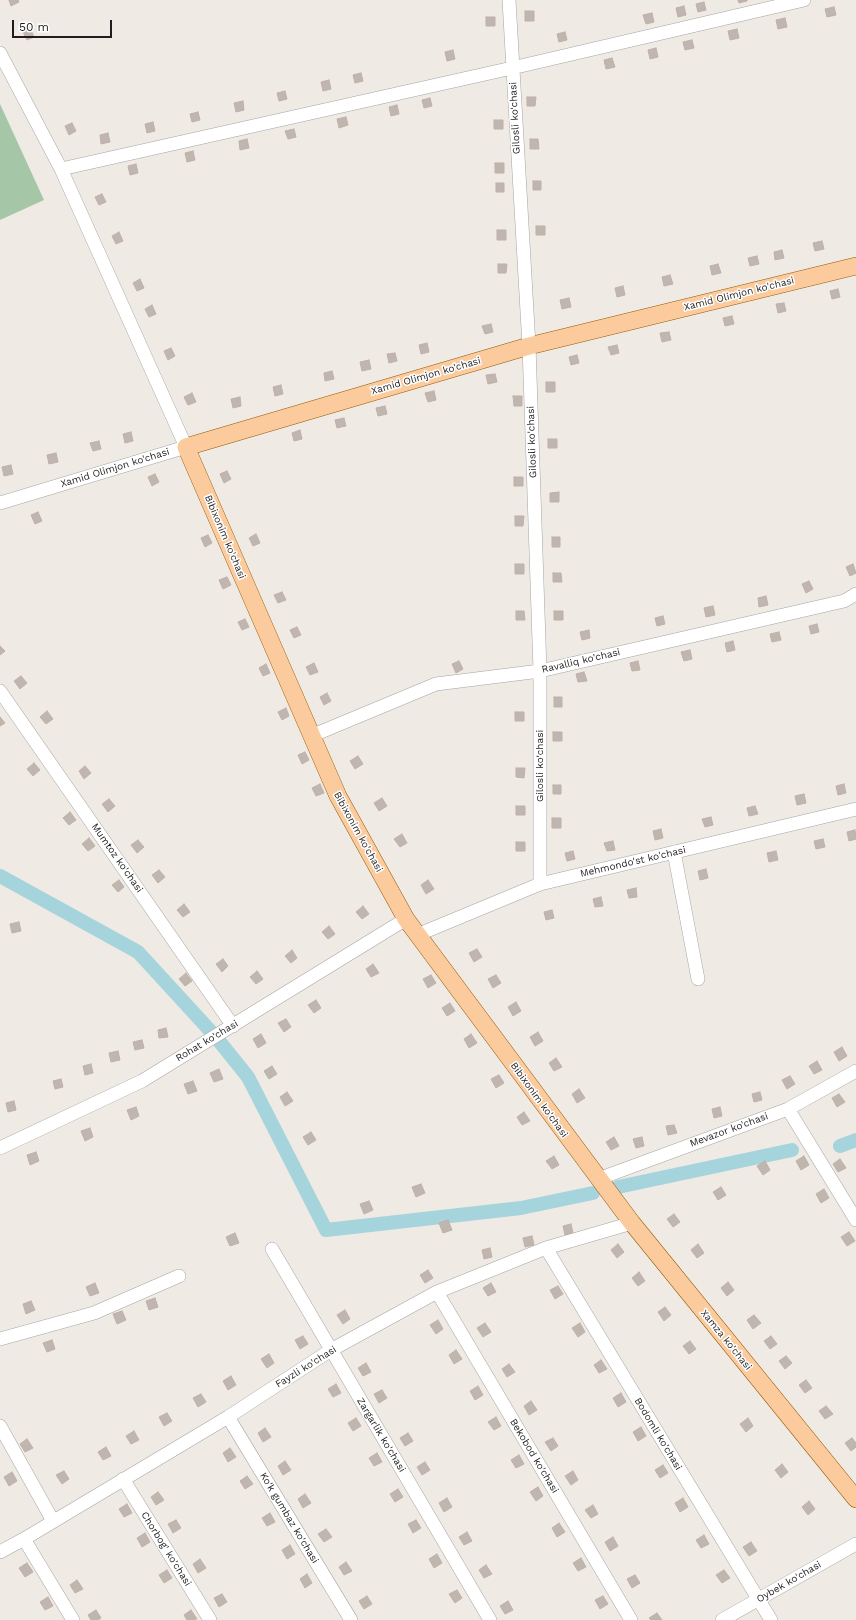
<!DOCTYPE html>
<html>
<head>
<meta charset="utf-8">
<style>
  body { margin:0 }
  #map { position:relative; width:856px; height:1620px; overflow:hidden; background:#efeae4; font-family:"Work Sans",sans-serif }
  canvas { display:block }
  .scale { position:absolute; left:12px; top:20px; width:100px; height:18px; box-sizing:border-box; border:2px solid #1e1e1e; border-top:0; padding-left:5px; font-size:12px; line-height:14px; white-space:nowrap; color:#1e1e1e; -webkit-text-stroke:3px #fff; paint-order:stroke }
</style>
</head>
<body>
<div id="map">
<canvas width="856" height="1620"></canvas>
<div class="scale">50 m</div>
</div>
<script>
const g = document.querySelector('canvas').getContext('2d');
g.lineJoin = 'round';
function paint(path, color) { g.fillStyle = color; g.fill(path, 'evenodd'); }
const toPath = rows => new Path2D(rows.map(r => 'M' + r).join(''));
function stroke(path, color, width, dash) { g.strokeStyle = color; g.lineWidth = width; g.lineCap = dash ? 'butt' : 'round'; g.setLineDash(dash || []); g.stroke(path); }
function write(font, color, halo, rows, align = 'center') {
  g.font = font + ' "Work Sans",sans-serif'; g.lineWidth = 3; g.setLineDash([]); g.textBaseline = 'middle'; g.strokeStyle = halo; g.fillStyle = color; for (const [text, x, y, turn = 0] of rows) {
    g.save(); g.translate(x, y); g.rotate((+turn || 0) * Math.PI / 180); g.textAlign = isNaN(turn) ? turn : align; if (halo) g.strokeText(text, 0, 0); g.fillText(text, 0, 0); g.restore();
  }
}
paint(toPath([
  [0,104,44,200,0,220]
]), '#a5c7a8');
stroke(toPath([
  [0,876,138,952,215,1036,248,1077,326,1230,521,1208,593,1193],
  [840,1146,856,1140],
  [618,1187,792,1150]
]), '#a5d4dc', 14);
const building = toPath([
  [9,0,18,0,19,2,11,6,9,0],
  [738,0,747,0,747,1,739,3,738,0],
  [704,2,706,10,698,12,696,4,704,2],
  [684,6,686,15,678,17,676,8,684,6],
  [834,7,836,15,827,17,825,9,834,7],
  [525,11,534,11,534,21,525,21,525,11],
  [652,13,654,22,646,24,643,15,652,13],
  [486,17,495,17,495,26,486,26,486,17],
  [785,18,787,27,778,29,776,20,785,18],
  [30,28,34,37,27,40,23,32,30,28],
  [737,29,739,38,730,40,728,31,737,29],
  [565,32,567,40,559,42,557,34,565,32],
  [692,40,694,48,685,50,683,42,692,40],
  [656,48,658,57,650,59,648,50,656,48],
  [453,50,455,59,447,61,445,52,453,50],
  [612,58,615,67,606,69,604,60,612,58],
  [361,73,363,81,355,83,353,75,361,73],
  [329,80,331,89,323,91,321,82,329,80],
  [285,91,287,99,279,101,277,93,285,91],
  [527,97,536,97,535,106,527,106,527,97],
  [430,98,432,106,424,108,422,100,430,98],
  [243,101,244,110,236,112,234,103,243,101],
  [397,105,399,114,391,116,389,107,397,105],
  [198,112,200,120,192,122,190,114,198,112],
  [346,117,348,125,339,128,337,119,346,117],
  [494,120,503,120,503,129,494,129,494,120],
  [153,122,155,131,147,133,145,124,153,122],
  [72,123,76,131,69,135,65,126,72,123],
  [294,129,296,137,288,139,285,131,294,129],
  [108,133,110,142,101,144,100,135,108,133],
  [247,139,249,148,240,150,239,141,247,139],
  [530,139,538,139,539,149,530,149,530,139],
  [193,151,195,160,187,162,185,153,193,151],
  [495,163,504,163,504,173,495,173,495,163],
  [136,164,138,173,130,175,128,166,136,164],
  [533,181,541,181,541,190,533,190,533,181],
  [496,183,504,183,504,192,496,192,496,183],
  [102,194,106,202,99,205,95,197,102,194],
  [536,226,545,226,545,235,536,235,536,226],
  [497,230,506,230,506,240,497,240,497,230],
  [119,232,123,241,116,244,112,236,119,232],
  [822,241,824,249,815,251,813,243,822,241],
  [782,250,784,258,775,260,774,252,782,250],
  [757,256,759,264,750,266,748,258,757,256],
  [498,264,507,264,506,273,498,273,498,264],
  [718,264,721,273,712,275,710,266,718,264],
  [670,275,673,284,664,286,662,277,670,275],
  [140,279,144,288,137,291,133,283,140,279],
  [623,286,625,295,617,297,615,288,623,286],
  [838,289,840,297,832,299,830,291,838,289],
  [569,298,571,307,562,309,560,300,569,298],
  [784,303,786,311,778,313,776,304,784,303],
  [152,305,156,314,149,317,145,309,152,305],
  [732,316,734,324,725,326,723,318,732,316],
  [491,324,493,332,485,334,482,326,491,324],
  [669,332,671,340,662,342,660,333,669,332],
  [427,343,429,352,421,354,419,345,427,343],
  [617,345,619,353,611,355,608,347,617,345],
  [171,348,175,356,168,360,164,351,171,348],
  [395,353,397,361,389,363,387,354,395,353],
  [577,355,579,363,571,365,569,357,577,355],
  [369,360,371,369,362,371,360,362,369,360],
  [332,371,334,379,325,381,324,373,332,371],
  [495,374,497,382,488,384,486,375,495,374],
  [546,382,555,382,555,392,546,392,546,382],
  [281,385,283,394,275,396,273,387,281,385],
  [434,391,436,400,428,402,425,393,434,391],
  [192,393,196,402,188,405,184,397,192,393],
  [513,396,522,396,522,406,514,406,513,396],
  [240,397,241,406,233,408,231,399,240,397],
  [385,406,387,414,378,416,376,408,385,406],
  [344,418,346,426,337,428,335,420,344,418],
  [300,430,302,439,294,441,292,433,300,430],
  [131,432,133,441,125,443,123,434,131,432],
  [548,439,557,439,557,448,548,448,548,439],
  [99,441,101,449,93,451,90,443,99,441],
  [56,453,58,462,49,464,47,455,56,453],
  [11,465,13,474,4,476,2,467,11,465],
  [227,471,231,479,224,483,220,474,227,471],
  [155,474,159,482,152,486,148,477,155,474],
  [514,477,523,477,523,486,514,486,514,477],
  [559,492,559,502,550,502,550,493,559,492],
  [38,512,42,521,35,524,31,515,38,512],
  [515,516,524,516,523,526,515,526,515,516],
  [256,534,260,543,253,546,249,538,256,534],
  [208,535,212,543,205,547,201,538,208,535],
  [552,537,560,537,560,547,552,547,552,537],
  [515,564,524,564,524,574,515,574,515,564],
  [853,564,856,573,850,576,846,567,853,564],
  [553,573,561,573,562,582,553,582,553,573],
  [227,577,231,585,223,589,219,580,227,577],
  [809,581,813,589,806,593,802,584,809,581],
  [282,592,286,600,278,603,274,595,282,592],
  [766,596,768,605,759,607,758,598,766,596],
  [713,606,715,615,706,617,704,608,713,606],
  [516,611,524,611,525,620,516,620,516,611],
  [554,611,563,611,563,620,554,620,554,611],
  [663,616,665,624,657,626,655,618,663,616],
  [245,619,249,627,242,630,238,622,245,619],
  [817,624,819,632,811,634,809,626,817,624],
  [297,627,301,635,294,638,290,630,297,627],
  [589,630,590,638,582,640,580,632,589,630],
  [779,632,781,640,772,642,770,634,779,632],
  [733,641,735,650,727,652,725,643,733,641],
  [0,646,5,651,0,655,0,646],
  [690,650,692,659,684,661,681,652,690,650],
  [459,661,463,669,456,673,452,664,459,661],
  [638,661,640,670,632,671,630,663,638,661],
  [314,663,318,672,310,675,306,667,314,663],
  [266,664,270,673,263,676,259,668,266,664],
  [584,672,587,681,578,682,576,674,584,672],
  [21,676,27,683,20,689,14,681,21,676],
  [327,693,331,701,324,705,320,697,327,693],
  [554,697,562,697,562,707,554,707,554,697],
  [286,708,289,716,282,720,278,712,286,708],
  [47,711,53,719,46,724,40,717,47,711],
  [515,712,524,712,524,721,515,721,515,712],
  [0,717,5,723,0,726,0,717],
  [553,732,562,732,562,741,553,741,553,732],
  [305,752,309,760,302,764,298,755,305,752],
  [358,756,363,764,355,769,350,761,358,756],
  [34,763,40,770,33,776,27,769,34,763],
  [85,766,91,773,84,779,79,771,85,766],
  [516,768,525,768,524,778,516,777,516,768],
  [320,784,324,793,316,796,312,788,320,784],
  [844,784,846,793,838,795,836,786,844,784],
  [553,785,561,785,561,794,553,794,553,785],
  [804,794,806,803,797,805,795,796,804,794],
  [382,798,387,806,379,811,374,803,382,798],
  [109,799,115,806,108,812,102,804,109,799],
  [516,806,525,806,525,815,516,815,516,806],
  [755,806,758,814,749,816,747,808,755,806],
  [70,812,76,820,69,825,63,818,70,812],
  [711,817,713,825,705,827,702,819,711,817],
  [552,818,561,818,561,828,552,828,552,818],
  [661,829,663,838,655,840,653,831,661,829],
  [855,830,856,839,849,841,847,832,855,830],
  [402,834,407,843,400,847,394,839,402,834],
  [89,838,95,846,88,851,82,844,89,838],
  [823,839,825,847,816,849,814,841,823,839],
  [138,840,144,847,137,853,131,845,138,840],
  [613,841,615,850,607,851,604,843,613,841],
  [516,842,525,842,525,851,516,851,516,842],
  [573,851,575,859,567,861,565,853,573,851],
  [776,851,778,860,769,862,767,853,776,851],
  [706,869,708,878,700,880,698,871,706,869],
  [159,870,165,877,158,883,152,875,159,870],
  [119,880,124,887,118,892,112,885,119,880],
  [428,880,434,889,426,894,421,885,428,880],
  [636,888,637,897,629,898,627,890,636,888],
  [601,897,603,906,595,907,593,899,601,897],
  [184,904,190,912,183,917,177,910,184,904],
  [363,906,369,914,362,919,356,912,363,906],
  [552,910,554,918,546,920,544,912,552,910],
  [19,922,21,931,12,933,10,924,19,922],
  [329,926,335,934,328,939,322,932,329,926],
  [477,949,482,957,474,962,469,953,477,949],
  [292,950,297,958,291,963,285,956,292,950],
  [223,959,228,966,222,972,216,964,223,959],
  [373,964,379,973,371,977,366,969,373,964],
  [257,971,263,979,256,984,250,977,257,971],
  [186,973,192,981,185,986,179,979,186,973],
  [431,975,436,983,428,988,423,979,431,975],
  [496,975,501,983,493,988,488,979,496,975],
  [316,1000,321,1008,314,1013,308,1005,316,1000],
  [516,1002,521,1011,513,1016,508,1007,516,1002],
  [450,1003,455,1011,447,1016,442,1008,450,1003],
  [286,1019,291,1027,284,1032,278,1023,286,1019],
  [166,1028,168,1037,159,1038,158,1030,166,1028],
  [538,1032,543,1041,535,1046,530,1037,538,1032],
  [261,1034,266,1043,258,1048,253,1039,261,1034],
  [471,1034,477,1043,469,1048,464,1039,471,1034],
  [142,1040,144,1048,135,1050,133,1042,142,1040],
  [842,1047,847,1056,839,1061,834,1052,842,1047],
  [118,1051,120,1060,111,1062,109,1053,118,1051],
  [556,1058,562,1067,554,1071,549,1063,556,1058],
  [817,1061,822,1070,814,1074,809,1066,817,1061],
  [91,1064,93,1073,85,1075,83,1066,91,1064],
  [272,1066,277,1074,269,1079,264,1071,272,1066],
  [219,1069,223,1079,214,1082,210,1073,219,1069],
  [499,1075,504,1083,496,1088,491,1079,499,1075],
  [790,1076,795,1084,787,1089,782,1080,790,1076],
  [61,1079,63,1087,55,1089,53,1081,61,1079],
  [193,1081,197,1091,188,1094,184,1084,193,1081],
  [579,1089,585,1098,577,1103,572,1094,579,1089],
  [287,1092,293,1101,285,1106,280,1097,287,1092],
  [760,1092,762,1100,754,1102,752,1094,760,1092],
  [839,1094,845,1102,837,1107,832,1098,839,1094],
  [14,1101,16,1110,8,1112,6,1103,14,1101],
  [136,1107,139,1116,131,1120,127,1110,136,1107],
  [720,1107,722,1116,714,1118,712,1109,720,1107],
  [524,1112,530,1121,522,1125,517,1117,524,1112],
  [674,1125,677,1133,668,1135,666,1126,674,1125],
  [90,1128,93,1137,85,1141,81,1131,90,1128],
  [311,1132,316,1140,308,1145,303,1137,311,1132],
  [614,1137,619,1146,611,1150,606,1142,614,1137],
  [642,1137,644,1146,636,1148,633,1139,642,1137],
  [36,1152,39,1161,30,1165,27,1155,36,1152],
  [554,1156,559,1165,552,1169,546,1161,554,1156],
  [804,1156,809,1165,801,1170,796,1161,804,1156],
  [840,1159,846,1168,838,1172,833,1164,840,1159],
  [765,1161,770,1170,763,1175,757,1166,765,1161],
  [421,1184,425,1193,416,1197,412,1187,421,1184],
  [721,1187,726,1195,718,1200,713,1192,721,1187],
  [824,1189,829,1198,821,1203,816,1194,824,1189],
  [369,1201,373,1210,364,1214,360,1204,369,1201],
  [674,1214,680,1222,673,1227,667,1219,674,1214],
  [448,1220,452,1230,443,1233,439,1223,448,1220],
  [571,1224,573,1233,565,1235,563,1226,571,1224],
  [849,1232,855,1241,847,1246,841,1237,849,1232],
  [235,1233,239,1243,230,1246,226,1237,235,1233],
  [532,1236,534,1245,525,1247,523,1238,532,1236],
  [618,1244,624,1252,617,1258,611,1250,618,1244],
  [698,1244,704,1253,697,1258,691,1250,698,1244],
  [490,1248,492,1257,484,1259,482,1250,490,1248],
  [428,1270,433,1278,425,1283,420,1275,428,1270],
  [639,1272,645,1281,638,1286,632,1278,639,1272],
  [728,1282,734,1290,727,1296,721,1288,728,1282],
  [95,1283,99,1293,90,1296,86,1287,95,1283],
  [491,1283,496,1292,488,1296,483,1288,491,1283],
  [558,1286,563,1294,555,1299,550,1290,558,1286],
  [155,1298,158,1307,149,1310,146,1301,155,1298],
  [31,1301,35,1310,26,1314,23,1304,31,1301],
  [665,1307,671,1315,664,1321,658,1312,665,1307],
  [345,1310,350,1319,343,1324,337,1315,345,1310],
  [122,1311,126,1320,117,1324,113,1314,122,1311],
  [754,1315,761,1323,753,1329,747,1320,754,1315],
  [438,1320,443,1329,436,1334,430,1325,438,1320],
  [485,1323,491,1332,483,1337,477,1328,485,1323],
  [580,1323,585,1332,578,1337,572,1328,580,1323],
  [303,1336,308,1344,300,1349,295,1340,303,1336],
  [771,1336,777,1344,770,1349,764,1341,771,1336],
  [52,1340,55,1349,47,1352,43,1343,52,1340],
  [690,1341,696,1349,689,1354,683,1346,690,1341],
  [456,1350,462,1359,454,1364,449,1355,456,1350],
  [269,1354,274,1363,267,1368,261,1359,269,1354],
  [786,1356,792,1363,785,1369,779,1361,786,1356],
  [601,1360,607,1369,599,1373,594,1365,601,1360],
  [366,1363,371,1372,363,1376,358,1368,366,1363],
  [509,1364,515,1372,507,1377,502,1369,509,1364],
  [231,1376,236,1385,228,1390,223,1381,231,1376],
  [806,1380,812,1388,805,1393,799,1385,806,1380],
  [336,1384,341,1393,333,1397,328,1389,336,1384],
  [478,1386,483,1395,475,1400,470,1391,478,1386],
  [382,1390,387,1398,379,1403,374,1394,382,1390],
  [621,1393,626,1402,618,1407,613,1398,621,1393],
  [201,1394,206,1402,198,1407,193,1398,201,1394],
  [531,1401,537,1410,529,1415,524,1406,531,1401],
  [826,1406,833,1414,825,1419,819,1411,826,1406],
  [167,1413,172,1421,164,1426,159,1417,167,1413],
  [496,1417,501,1426,494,1430,488,1422,496,1417],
  [356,1418,361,1426,353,1431,348,1423,356,1418],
  [748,1418,753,1426,746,1432,740,1424,748,1418],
  [641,1427,646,1436,638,1441,633,1432,641,1427],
  [265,1428,271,1437,263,1442,258,1433,265,1428],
  [134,1431,139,1440,131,1444,126,1436,134,1431],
  [408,1433,413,1441,405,1446,400,1438,408,1433],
  [553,1438,558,1446,551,1451,545,1442,553,1438],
  [852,1438,856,1443,856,1447,851,1451,845,1443,852,1438],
  [27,1439,33,1448,25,1452,20,1444,27,1439],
  [106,1447,111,1456,103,1460,98,1452,106,1447],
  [230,1448,236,1457,228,1462,223,1453,230,1448],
  [377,1453,382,1462,374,1466,369,1458,377,1453],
  [519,1455,524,1464,516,1468,511,1460,519,1455],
  [285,1461,291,1470,283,1475,278,1466,285,1461],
  [425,1462,430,1470,422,1475,417,1467,425,1462],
  [782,1464,788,1472,781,1478,775,1470,782,1464],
  [663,1465,668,1473,660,1478,655,1470,663,1465],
  [64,1471,69,1479,62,1484,56,1475,64,1471],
  [573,1471,578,1480,571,1485,565,1476,573,1471],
  [12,1472,17,1481,9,1486,4,1477,12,1472],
  [247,1476,253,1484,245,1489,240,1481,247,1476],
  [538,1487,543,1496,536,1501,530,1492,538,1487],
  [398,1489,403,1497,395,1502,390,1494,398,1489],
  [158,1492,164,1500,156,1505,151,1497,158,1492],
  [305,1494,311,1503,303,1508,298,1499,305,1494],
  [447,1498,452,1507,444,1512,439,1503,447,1498],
  [683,1498,688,1507,680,1512,675,1503,683,1498],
  [809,1501,815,1509,808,1515,802,1507,809,1501],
  [127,1504,132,1513,124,1517,119,1509,127,1504],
  [593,1505,598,1514,591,1518,585,1510,593,1505],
  [270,1513,275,1522,267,1526,262,1518,270,1513],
  [176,1520,181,1528,173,1533,168,1524,176,1520],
  [416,1520,421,1528,413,1533,408,1524,416,1520],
  [559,1523,565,1532,557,1537,552,1528,559,1523],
  [326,1529,332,1537,324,1542,318,1534,326,1529],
  [467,1532,472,1541,464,1545,459,1537,467,1532],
  [145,1533,150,1542,142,1547,137,1538,145,1533],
  [704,1535,709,1544,701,1548,696,1540,704,1535],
  [613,1537,618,1546,610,1551,605,1542,613,1537],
  [751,1542,757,1551,749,1556,743,1547,751,1542],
  [290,1545,295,1554,287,1559,282,1550,290,1545],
  [437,1554,442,1563,434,1568,429,1559,437,1554],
  [581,1558,586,1567,578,1571,573,1563,581,1558],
  [200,1559,206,1568,198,1573,193,1564,200,1559],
  [346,1562,352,1571,344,1575,339,1567,346,1562],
  [27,1563,33,1572,25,1577,19,1568,27,1563],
  [486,1565,492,1574,484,1578,479,1570,486,1565],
  [167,1570,172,1578,164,1583,159,1575,167,1570],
  [724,1570,730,1578,722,1583,716,1575,724,1570],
  [307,1574,312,1583,305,1588,300,1579,307,1574],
  [635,1575,640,1583,632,1588,627,1579,635,1575],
  [77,1580,83,1589,75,1593,70,1585,77,1580],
  [457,1590,462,1598,455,1603,449,1594,457,1590],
  [222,1594,227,1602,219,1607,214,1598,222,1594],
  [367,1596,372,1604,364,1609,359,1601,367,1596],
  [603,1596,608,1604,600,1609,595,1600,603,1596],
  [48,1597,53,1606,45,1610,40,1602,48,1597],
  [508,1601,513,1610,505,1614,500,1606,508,1601],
  [96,1610,101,1618,98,1620,91,1620,88,1615,96,1610],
  [191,1610,197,1619,187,1620,184,1615,191,1610],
  [657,1613,662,1620,651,1620,649,1618,657,1613]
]);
paint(building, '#bfb6b0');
stroke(building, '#c0b0a7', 1);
const minor = toPath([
  [509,0,529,346,540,671,540,884],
  [0,53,61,169,186,447,0,503],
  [61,169,512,68,804,0],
  [0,691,233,1026],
  [311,736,436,684,540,671,844,601,856,594],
  [674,852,698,979],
  [417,935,540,884,856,809],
  [788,1109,856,1220],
  [0,1148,142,1081,406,919],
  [598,1179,788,1109,856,1071],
  [546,1248,771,1620],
  [272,1249,490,1620],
  [437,1292,631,1620],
  [0,1339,94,1313,179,1276],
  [228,1417,351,1620],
  [0,1426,53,1521],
  [123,1479,210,1620],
  [24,1539,73,1620],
  [0,1552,24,1539,228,1417,331,1350,437,1292,546,1248,632,1223],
  [722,1620,856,1544]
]);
const major = toPath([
  [856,266,529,346,186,447,338,796,406,919,632,1223,856,1499]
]);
stroke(minor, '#a5a5a5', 14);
stroke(major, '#965a02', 18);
stroke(minor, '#fff', 13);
stroke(major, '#fbcb9d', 17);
write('10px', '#1e1e1e', '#fff', [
  ["Gilosli ko'chasi",515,118,-93],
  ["Xamid Olimjon ko'chasi",739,294,-14],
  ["Xamid Olimjon ko'chasi",426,376,-16],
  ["Gilosli ko'chasi",532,442,-92],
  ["Xamid Olimjon ko'chasi",115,468,-17],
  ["Bibixonim ko'chasi",225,537,67],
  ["Ravalliq ko'chasi",581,661,-13],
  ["Gilosli ko'chasi",540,766,-90],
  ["Bibixonim ko'chasi",358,832,61],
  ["Mumtoz ko'chasi",117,858,55],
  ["Mehmondo'st ko'chasi",633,862,-13],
  ["Rohat ko'chasi",207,1041,-31],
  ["Bibixonim ko'chasi",539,1100,54],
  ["Mevazor ko'chasi",729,1130,-20],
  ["Xamza ko'chasi",726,1340,51],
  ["Fayzli ko'chasi",306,1367,-32],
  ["Bodomli ko'chasi",658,1434,59],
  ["Zargarlik ko'chasi",381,1435,59],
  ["Bekobod ko'chasi",534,1456,59],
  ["Ko'k gumbaz ko'chasi",289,1518,59],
  ["Chorbog' ko'chasi",166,1549,58],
  ["Oybek ko'chasi",789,1582,-30]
]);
</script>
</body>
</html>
